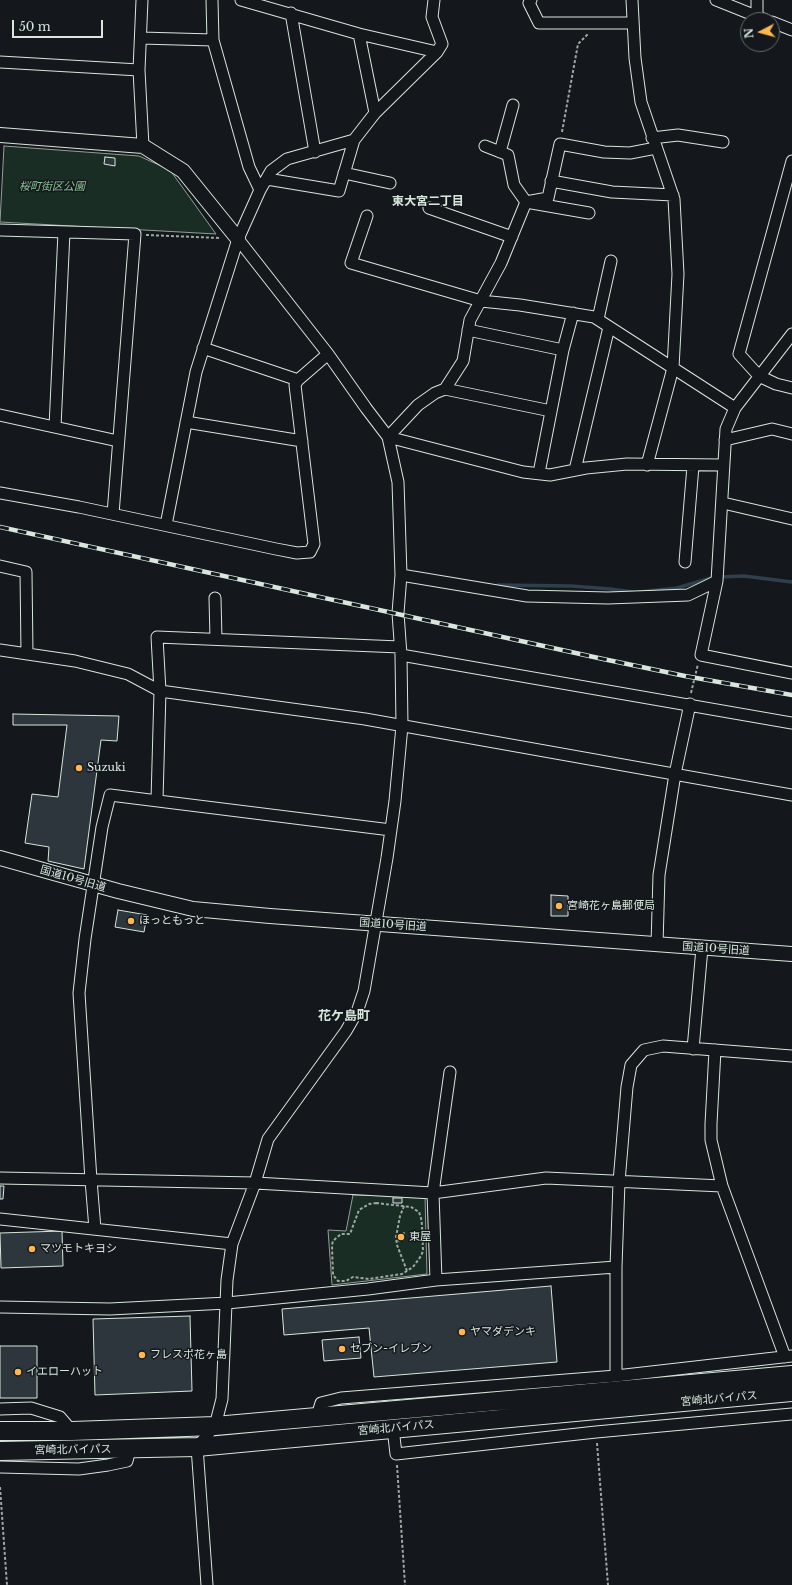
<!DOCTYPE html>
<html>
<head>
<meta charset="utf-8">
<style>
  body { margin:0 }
  #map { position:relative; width:792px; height:1585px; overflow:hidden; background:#14181c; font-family:"Libre Baskerville",serif }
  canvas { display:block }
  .north { position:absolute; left:740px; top:12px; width:40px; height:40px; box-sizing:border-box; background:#14181c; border:1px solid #626a69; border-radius:50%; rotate:264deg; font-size:11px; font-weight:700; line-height:16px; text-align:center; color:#d8e6dc }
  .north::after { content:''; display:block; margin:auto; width:14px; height:18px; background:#ffb74d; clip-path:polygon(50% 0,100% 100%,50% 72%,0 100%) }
  .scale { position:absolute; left:12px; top:20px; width:91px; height:18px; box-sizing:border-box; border:2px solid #d8e6dc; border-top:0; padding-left:5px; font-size:12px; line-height:14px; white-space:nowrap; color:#d8e6dc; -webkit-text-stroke:3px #14181c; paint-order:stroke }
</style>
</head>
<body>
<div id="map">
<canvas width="792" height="1585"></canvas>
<div class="north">N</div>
<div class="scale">50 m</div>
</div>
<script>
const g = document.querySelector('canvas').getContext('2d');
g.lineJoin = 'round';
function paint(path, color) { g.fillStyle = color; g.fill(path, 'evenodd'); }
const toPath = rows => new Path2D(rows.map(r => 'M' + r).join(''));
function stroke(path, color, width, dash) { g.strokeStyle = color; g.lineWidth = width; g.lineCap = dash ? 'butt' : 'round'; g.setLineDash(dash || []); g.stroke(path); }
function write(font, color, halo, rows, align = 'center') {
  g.font = font + ' "Libre Baskerville","Noto Sans JP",serif'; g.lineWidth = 3; g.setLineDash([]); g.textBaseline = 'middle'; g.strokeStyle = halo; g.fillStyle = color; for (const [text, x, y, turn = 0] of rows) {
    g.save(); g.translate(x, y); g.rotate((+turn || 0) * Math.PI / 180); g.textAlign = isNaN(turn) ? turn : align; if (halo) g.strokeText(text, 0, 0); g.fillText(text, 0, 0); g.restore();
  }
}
const green = toPath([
  [4,146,139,156,170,170,216,234,0,222,4,146],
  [353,1195,425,1197,427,1274,332,1285,328,1230,346,1231,353,1195]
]);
paint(green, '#1a2d24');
stroke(green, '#939e99', 1);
stroke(toPath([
  [719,577,744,576,792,582],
  [498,585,571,586,610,589,633,592],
  [639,592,677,588,711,578]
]), '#2f3f4d', 3.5);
const building = toPath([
  [105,157,115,158,115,166,104,164,105,157],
  [13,714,119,716,117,741,101,740,84,869,48,861,49,847,25,843,32,794,58,797,67,725,13,725,13,714],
  [551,895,568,896,568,916,551,916,551,895],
  [118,910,147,915,144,932,115,927,118,910],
  [0,1186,4,1186,3,1199,0,1199,0,1186],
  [393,1198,402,1198,402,1203,393,1203,393,1198],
  [62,1231,63,1266,1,1268,0,1233,62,1231],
  [404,1233,404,1240,398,1241,398,1234,404,1233],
  [551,1286,557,1362,374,1377,369,1328,284,1335,282,1309,551,1286],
  [190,1316,192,1391,95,1395,93,1319,190,1316],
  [359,1337,361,1358,324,1361,322,1340,359,1337],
  [0,1346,37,1346,37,1398,0,1398,0,1346]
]);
paint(building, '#2c363c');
stroke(building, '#d8e6dc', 1);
const minor = toPath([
  [142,0,139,70,143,146],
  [212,0,213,40,249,167,260,190],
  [241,0,359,34,437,52],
  [531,0,529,3,539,23,633,23],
  [632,0,635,58,641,102,674,199,678,274,673,368,647,465],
  [716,0,766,20],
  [291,13,315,152],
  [757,16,757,0],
  [772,22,792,30],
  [359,34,375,113],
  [141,38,213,40],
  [0,62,139,70],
  [652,138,678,135,723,142],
  [485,146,508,155,514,185,526,202,589,213],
  [500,152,513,105],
  [792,161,739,354,759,376,776,384,792,388],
  [344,173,390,183],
  [267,179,339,191,354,140],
  [551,181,612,192,673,195],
  [429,208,512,237],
  [367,216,351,263,481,301,520,305,594,317,735,408],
  [0,230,135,234,113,514],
  [598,319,611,261],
  [468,330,563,350],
  [203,348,298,380],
  [445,389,551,411],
  [0,415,118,441],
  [186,422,302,441],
  [55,427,64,232],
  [388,437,418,405,435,393,445,389,463,361,470,320,501,263,526,202,548,198,560,144,604,152,630,153,656,148],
  [388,437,523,472,550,475,586,468,627,464,723,465],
  [725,440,772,429,792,434],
  [575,470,609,327],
  [539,473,563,350,573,313],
  [0,493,79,507,276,549,297,553,310,552,314,544,295,385,298,380,328,354],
  [723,503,792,519],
  [166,525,196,372,238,239,260,190,271,171,287,159,354,140,375,113,437,52,442,44,432,17,434,0],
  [685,562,693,466],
  [0,566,26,572,27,654],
  [401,575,527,596,608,598,688,595,717,581,726,429,735,408,792,334],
  [717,581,701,655,792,673],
  [215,598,216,639],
  [0,650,75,661,128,674,160,691,365,719,792,795],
  [401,655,792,723],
  [157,800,160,691,157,637,400,647],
  [657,945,659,875,675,774,690,704],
  [693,1049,702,948],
  [715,1050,711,1124,711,1140,722,1186,785,1357],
  [0,1178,255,1183,433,1193,546,1178,722,1186],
  [0,1219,232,1244],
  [95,1229,91,1180,79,993,85,939,102,827,110,795,391,830],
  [436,1280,433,1193,450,1072],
  [0,1307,110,1309,227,1303,368,1289,436,1280,616,1267],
  [616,1376,616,1267,619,1182,627,1087,631,1065,644,1050,663,1046,792,1056],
  [0,1409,31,1408,60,1417,72,1431],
  [317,1416,321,1403,341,1398,616,1376,792,1356],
  [393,1428,396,1454,596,1432,792,1414],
  [0,1467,79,1469,108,1465,127,1461,130,1449],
  [207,1585,197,1447,215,1426,222,1399,227,1280,232,1244,255,1183,268,1139,346,1031,357,1012,364,991,387,858,395,801,402,726,401,655,398,613,401,575,398,482,388,437,366,408,328,354,238,239]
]);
const tertiary = toPath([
  [0,135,143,146,183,171,238,239],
  [0,858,118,891,193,909,270,916,792,954]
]);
const trunk = toPath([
  [0,1431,72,1431,215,1426,792,1375],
  [0,1451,197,1447,792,1392]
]);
stroke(minor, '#d8e6dc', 13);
stroke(tertiary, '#d8e6dc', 16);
stroke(trunk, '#d8e6dc', 20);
stroke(toPath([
  [562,132,578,44,588,34],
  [146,235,220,238],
  [691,693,698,664],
  [376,1203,411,1207,419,1212,421,1218,422,1225,423,1251,421,1256,413,1267,402,1274,369,1279,353,1277,346,1281,338,1281,333,1275,332,1245,333,1241,341,1234,350,1234,359,1210,369,1204,376,1203],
  [404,1206,400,1216,396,1237,397,1245,407,1271],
  [597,1443,608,1585],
  [397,1465,405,1585],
  [0,1487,7,1585]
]), '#9da8a2', 2, [3, 2]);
stroke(minor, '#14181c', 11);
stroke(tertiary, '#14181c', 14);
stroke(trunk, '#14181c', 18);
const rail = toPath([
  [0,527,603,659,685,676,792,695]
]);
stroke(rail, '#d8e6dc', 4.5);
stroke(rail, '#14181c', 3, [9]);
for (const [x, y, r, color] of [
  [79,768,4,"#ffb74d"],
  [559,906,4,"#ffb74d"],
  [131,921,4,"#ffb74d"],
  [401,1237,4,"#ffb74d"],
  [32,1249,4,"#ffb74d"],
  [462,1332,4,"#ffb74d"],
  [342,1349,4,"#ffb74d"],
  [142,1355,4,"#ffb74d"],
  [18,1372,4,"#ffb74d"]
]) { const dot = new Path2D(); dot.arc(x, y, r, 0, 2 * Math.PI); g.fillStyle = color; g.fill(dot); stroke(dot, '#14181c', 1.5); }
write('italic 11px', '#8ac095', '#14181c', [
  ["桜町街区公園",52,187]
]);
write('11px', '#d8e6dc', '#14181c', [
  ["Suzuki",87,768],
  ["宮崎花ヶ島郵便局",567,906],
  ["ほっともっと",139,921],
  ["東屋",409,1237],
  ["マツモトキヨシ",40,1249],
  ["ヤマダデンキ",470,1332],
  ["セブン-イレブン",350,1349],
  ["フレスポ花ヶ島",150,1355],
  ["イエローハット",26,1372]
], 'left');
write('11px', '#d8e6dc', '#14181c', [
  ["国道10号旧道",73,879,16],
  ["国道10号旧道",393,925,4],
  ["国道10号旧道",716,949,4],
  ["宮崎北バイパス",719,1399,-5],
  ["宮崎北バイパス",396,1428,-5],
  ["宮崎北バイパス",73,1450,-1]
]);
write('bold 12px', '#d8e6dc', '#14181c', [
  ["東大宮二丁目",428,202]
]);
write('bold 13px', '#d8e6dc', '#14181c', [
  ["花ケ島町",344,1016]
]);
</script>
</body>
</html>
